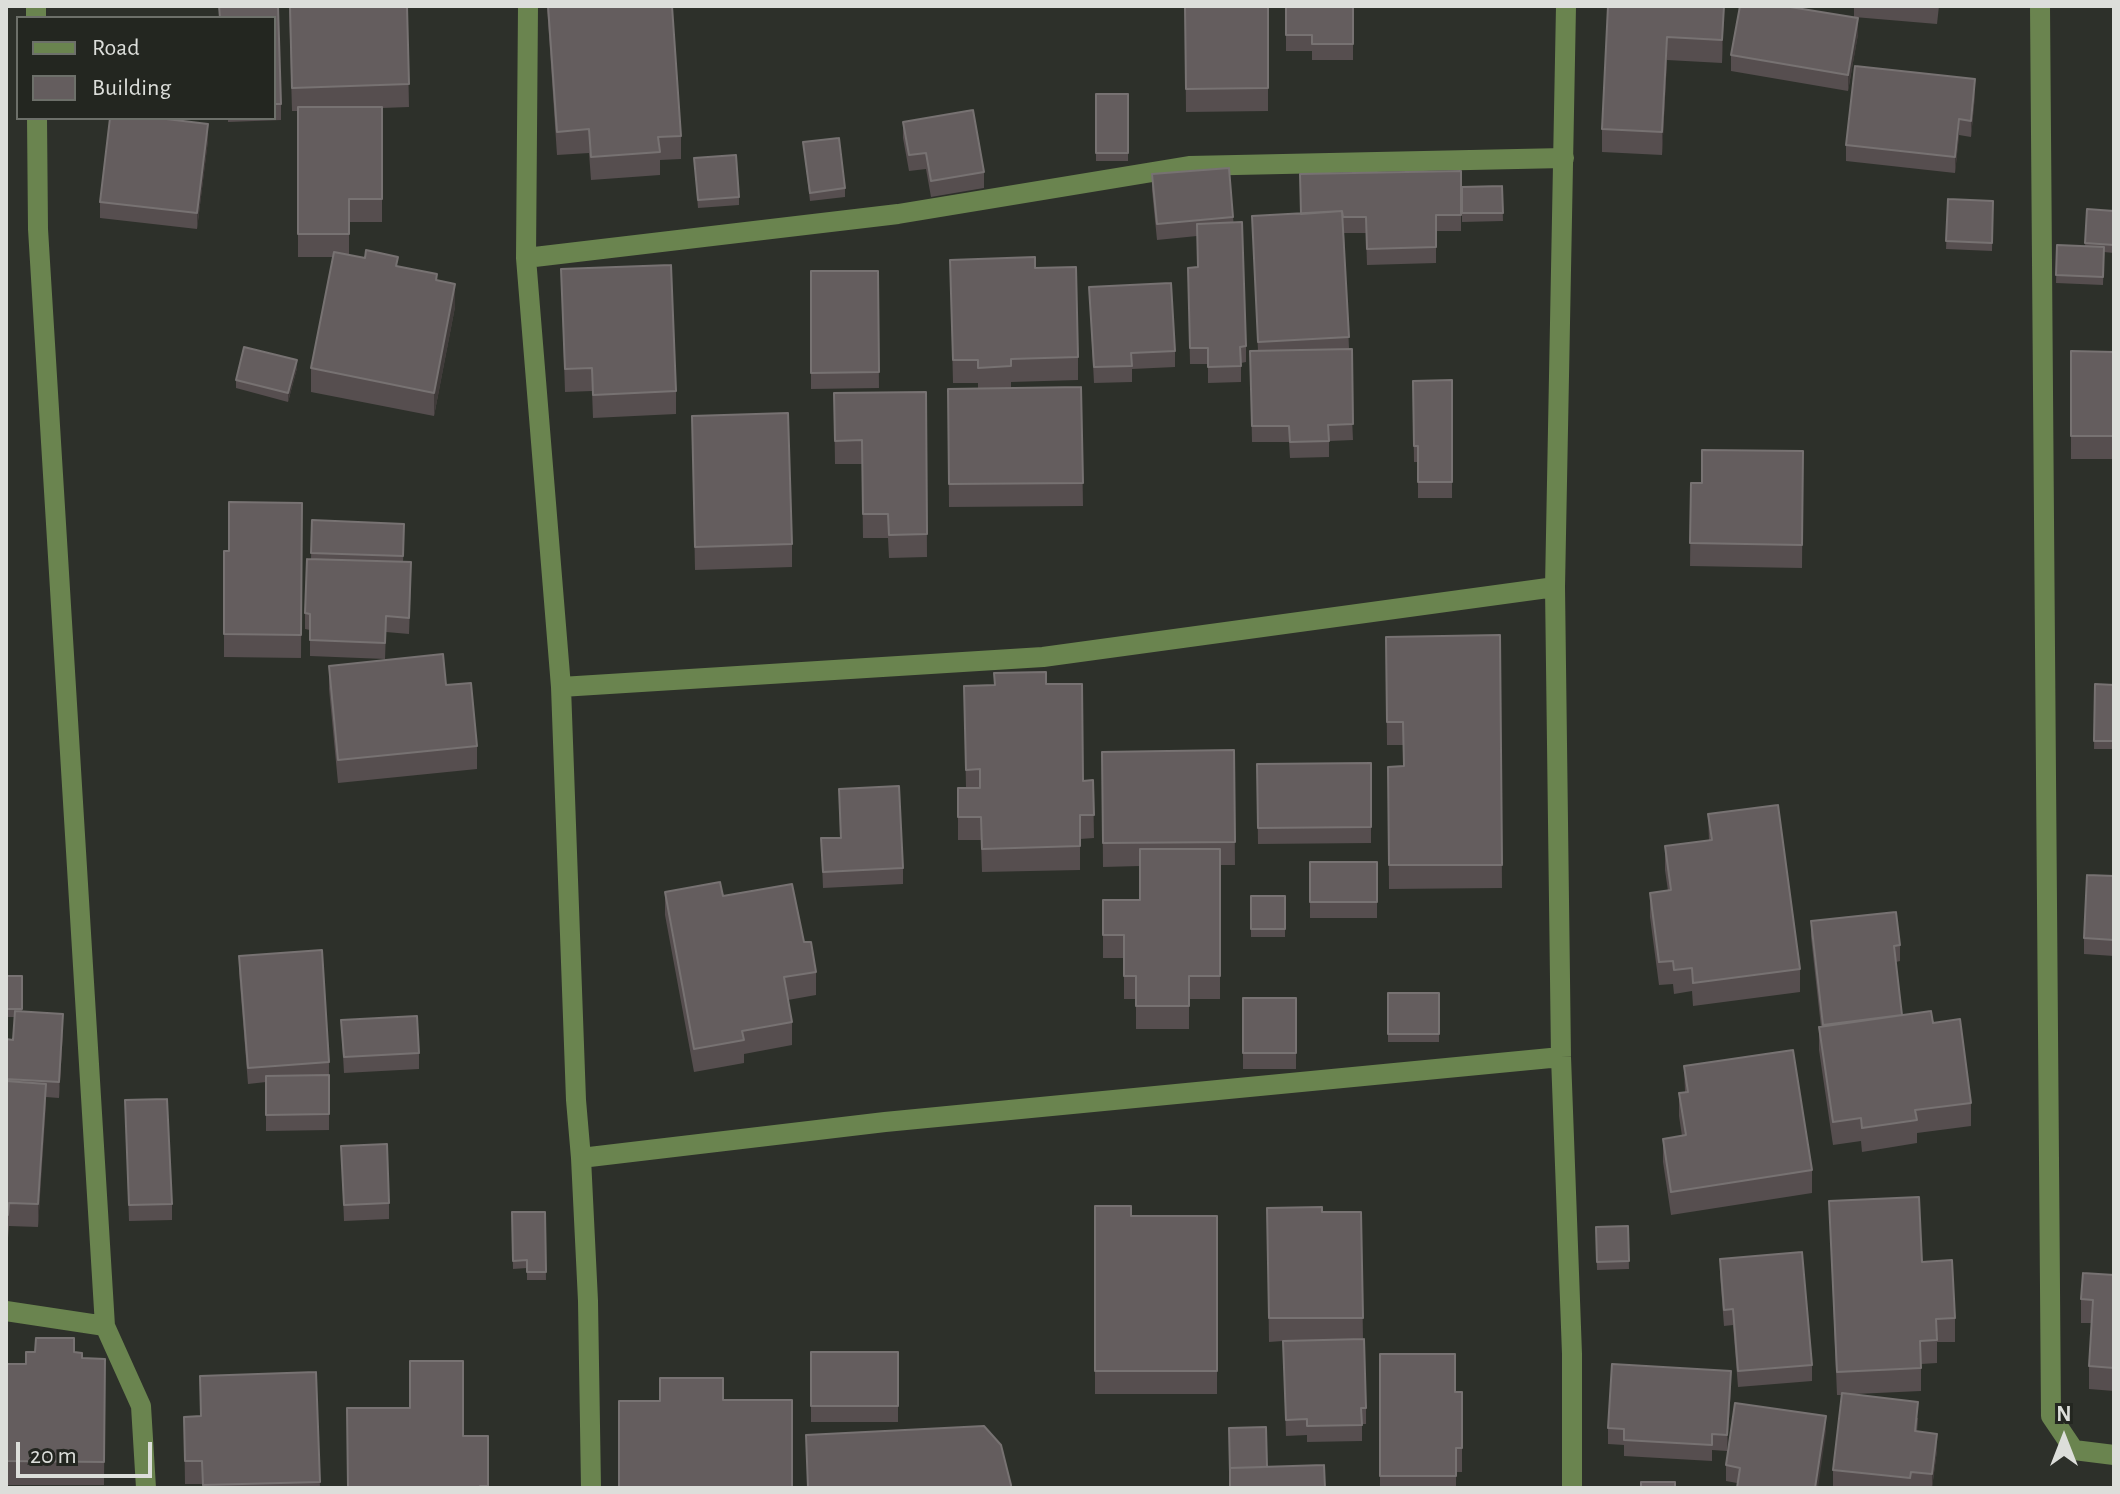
<!DOCTYPE html>
<html>
<head>
<meta charset="utf-8">
<style>
  body { margin:0 }
  #map { position:relative; width:2120px; height:1494px; overflow:hidden; background:#2d302a; font-family:"Alegreya Sans",sans-serif }
  canvas { display:block }
  .frame { position:absolute; inset:0; border:8px solid #dcdeda; pointer-events:none }
  .legend { position:absolute; left:16px; top:16px; width:260px; height:104px; box-sizing:border-box; background:#232620; border:2px solid #6d706a; margin:0; padding:10px 14px; list-style:none; font-size:24px; color:#dcdeda }
  .legend li { display:flex; align-items:center; gap:16px; height:40px }
  .legend b { width:40px; border:2px solid #6d706a }
  .north { position:absolute; left:2024px; top:1398px; width:80px; height:80px; -webkit-text-stroke:6px #232620; paint-order:stroke; rotate:0deg; font-size:22px; font-weight:700; line-height:32px; text-align:center; color:#dcdeda }
  .north::after { content:''; display:block; margin:auto; width:28px; height:36px; background:#dcdeda; clip-path:polygon(50% 0,100% 100%,50% 72%,0 100%) }
  .scale { position:absolute; left:16px; top:1442px; width:136px; height:36px; box-sizing:border-box; border:4px solid #dcdeda; border-top:0; padding-left:10px; font-size:24px; line-height:28px; white-space:nowrap; color:#dcdeda; -webkit-text-stroke:6px #232620; paint-order:stroke }
</style>
</head>
<body>
<div id="map">
<canvas width="2120" height="1494"></canvas>
<div class="frame"></div>
<ul class="legend">
<li><b style="height:10px;background:#6a844f"></b>Road</li>
<li><b style="height:22px;background:#645d5e"></b>Building</li>
</ul>
<div class="north">N</div>
<div class="scale">20 m</div>
</div>
<script>
const g = document.querySelector('canvas').getContext('2d');
g.lineJoin = 'round';
const toPath = rows => new Path2D(rows.map(r => 'M' + r).join(''));
function stroke(path, color, width, dash) { g.strokeStyle = color; g.lineWidth = width; g.lineCap = dash ? 'butt' : 'round'; g.setLineDash(dash || []); g.stroke(path); }
function paint(path, color) { g.fillStyle = color; g.fill(path, 'evenodd'); }
stroke(toPath([
  [36,6,36,18],
  [528,6,526,258,561,687,576,1100,581,1158,588,1301,591,1488],
  [1566,6,1555,587,1561,1057,1572,1354,1572,1488],
  [2040,6,2051,1416,2074,1450,2114,1455],
  [37,118,38,229,105,1326],
  [526,258,898,214,1189,166,1564,158],
  [561,687,1043,657,1555,587],
  [581,1158,885,1122,1561,1057],
  [6,1311,105,1326,141,1406,146,1488]
]), '#6a844f', 20);
paint(toPath([
  [289,6,407,6,409,107,382,108,382,222,349,222,349,255,398,267,437,280,455,307,434,416,311,392,311,368,333,257,298,257,298,111,292,111],
  [547,6,672,6,681,136,681,159,660,160,660,175,591,180,589,153,557,155],
  [1185,6,1268,6,1268,111,1186,112],
  [1286,6,1353,6,1353,60,1312,60,1312,51,1286,51],
  [1608,6,1724,6,1722,63,1667,60,1662,155,1602,152,1602,129],
  [1834,6,1939,6,1937,24,1854,17,1854,8],
  [274,18,281,104,281,120,228,122,228,118,274,118],
  [1858,34,1848,91,1731,71,1731,55],
  [1096,94,1128,94,1128,161,1096,161],
  [1975,95,1971,137,1959,135,1955,173,1846,161,1846,145],
  [903,122,984,172,984,188,931,197,926,169,909,171,903,138],
  [208,140,197,229,100,218,100,202],
  [803,142,845,188,845,197,810,201],
  [694,158,739,197,739,205,698,208],
  [1461,171,1461,231,1436,231,1436,263,1367,265,1366,233,1344,233,1353,440,1329,441,1329,457,1290,458,1289,442,1252,442,1250,351,1258,351,1252,216,1300,214],
  [1152,174,1233,217,1246,346,1246,362,1241,363,1241,382,1208,383,1208,364,1190,364,1188,268,1197,267,1197,236,1157,240,1152,190],
  [1502,186,1503,221,1462,222,1462,187],
  [1948,199,1993,201,1992,251,1946,249],
  [2087,209,2114,211,2114,253,2104,252,2103,285,2056,283,2057,245,2085,246],
  [950,260,1035,268,1078,357,1078,380,1011,382,1011,388,1081,387,1083,506,949,507,948,389,978,389,978,383,953,383],
  [561,269,676,391,676,414,593,418,592,391,565,392],
  [811,271,878,271,879,388,811,389],
  [1089,287,1175,351,1175,367,1132,369,1132,382,1094,383],
  [2071,351,2114,352,2114,459,2071,459],
  [297,368,288,402,236,388,236,380],
  [1452,380,1452,498,1418,498,1418,462,1414,462,1413,381],
  [926,392,927,557,889,558,888,538,863,538,862,464,835,464,834,393],
  [692,416,792,544,792,567,695,570],
  [1803,451,1802,568,1690,566,1691,483,1702,483],
  [302,503,301,658,224,657,224,551,229,551],
  [312,520,404,540,403,562,411,578,409,634,386,632,385,659,310,656,310,630,305,629,305,613,311,559],
  [1500,635,1502,888,1389,889,1388,767,1403,766,1403,745,1387,745,1386,637],
  [329,666,477,746,477,769,338,783,329,689],
  [994,673,1046,684,1083,781,1093,780,1094,838,1080,839,1080,870,982,872,981,840,958,840,958,788,966,788,964,686,994,685],
  [2095,684,2114,685,2114,749,2094,749],
  [1234,750,1235,865,1220,865,1220,999,1189,999,1189,1029,1136,1029,1136,999,1124,999,1124,958,1103,958,1103,900,1140,900,1140,866,1103,867,1102,752],
  [1371,763,1371,843,1258,844,1257,764],
  [839,789,903,868,903,884,823,888,821,838,840,838],
  [1708,814,1800,969,1800,992,1693,1006,1692,991,1674,994,1673,984,1659,985,1650,917,1650,893,1668,891,1665,870,1665,846,1709,841],
  [1310,862,1377,862,1377,918,1310,918],
  [2114,876,2114,956,2084,954,2084,938],
  [665,892,723,896,804,942,816,972,816,995,788,1000,792,1022,792,1045,744,1054,744,1063,694,1072,665,915],
  [1251,896,1285,896,1285,937,1251,937],
  [1811,921,1900,945,1900,961,1896,962,1902,1015,1933,1023,1971,1103,1971,1126,1917,1133,1917,1143,1862,1152,1861,1141,1833,1145,1819,1050,1819,1027,1821,1027,1811,937],
  [239,956,329,1062,329,1130,266,1131,266,1082,248,1084,239,972],
  [6,976,22,976,22,1011,63,1030,59,1098,46,1097,38,1227,9,1226,8,1238,6,1238,6,1039,13,1040,15,1017,6,1017],
  [1388,993,1439,993,1439,1042,1388,1042],
  [1243,998,1296,998,1296,1069,1243,1069],
  [341,1020,419,1053,419,1069,344,1073],
  [1684,1066,1812,1170,1812,1193,1671,1215,1663,1162,1663,1139,1682,1136,1679,1116,1679,1093,1685,1092],
  [125,1100,172,1204,172,1220,129,1221],
  [341,1146,389,1203,389,1219,344,1221],
  [1829,1201,1922,1262,1955,1318,1955,1342,1937,1342,1937,1363,1921,1364,1921,1391,1855,1394,1918,1418,1917,1432,1937,1450,1932,1488,1851,1488,1833,1486,1833,1470,1842,1395,1837,1395],
  [1095,1206,1131,1216,1217,1216,1217,1394,1095,1394],
  [1267,1208,1322,1212,1361,1212,1363,1339,1366,1408,1366,1424,1362,1424,1362,1441,1307,1442,1307,1435,1286,1436,1283,1341,1269,1342],
  [512,1212,545,1212,546,1280,527,1280,527,1268,513,1269],
  [1628,1226,1629,1269,1597,1270,1596,1227],
  [1720,1259,1812,1365,1812,1381,1738,1387,1733,1325,1724,1326,1720,1275],
  [2114,1275,2114,1391,2089,1389,2089,1366,2092,1323,2081,1323,2081,1299],
  [74,1352,82,1358,105,1359,104,1485,6,1485,6,1364,26,1364],
  [811,1352,898,1352,898,1422,811,1422],
  [1380,1354,1455,1392,1462,1392,1462,1472,1456,1472,1456,1488,1380,1488],
  [316,1372,320,1488,202,1488,202,1484,185,1484,184,1417,200,1416,200,1376],
  [1731,1387,1727,1451,1712,1450,1712,1461,1624,1456,1624,1445,1608,1444,1608,1428],
  [1826,1432,1737,1483,1726,1481,1726,1465]
]), '#564e4f');
paint(toPath([
  [1724,6,1722,63,1722,40],
  [1858,18,1858,34,1848,91,1848,75],
  [1667,37,1667,60,1662,155,1662,132],
  [1975,79,1975,95,1971,137,1971,121],
  [1959,119,1959,135,1955,173,1955,157],
  [208,124,208,140,197,229,197,213],
  [455,284,455,307,434,416,434,393],
  [297,360,297,368,288,402,288,393],
  [63,1014,63,1030,59,1098,59,1082],
  [46,1084,46,1107,38,1227,38,1204],
  [1731,1371,1731,1387,1727,1451,1727,1435],
  [1826,1416,1826,1432,1818,1488,1815,1488],
  [1937,1434,1937,1450,1932,1488,1932,1474]
]), '#403b3a');
const building = toPath([
  [219,6,278,6,281,104,274,104,274,18,220,18,219,6],
  [290,6,407,6,409,84,292,88,290,6],
  [548,6,672,6,681,136,658,137,660,152,591,157,589,129,557,132,548,6],
  [1185,6,1268,6,1268,88,1186,89,1185,6],
  [1286,6,1353,6,1353,44,1312,44,1312,35,1286,35,1286,6],
  [1608,6,1724,6,1722,40,1667,37,1662,132,1602,129,1608,6],
  [1740,6,1784,6,1858,18,1848,75,1731,55,1740,6],
  [1855,66,1975,79,1971,121,1959,119,1955,157,1846,145,1855,66],
  [1096,94,1128,94,1128,153,1096,153,1096,94],
  [298,107,382,107,382,199,349,199,349,234,298,234,298,107],
  [973,110,984,172,931,181,926,153,909,155,903,122,973,110],
  [110,118,158,118,208,124,197,213,100,202,110,118],
  [839,138,845,188,810,193,803,142,839,138],
  [736,155,739,197,698,200,694,158,736,155],
  [1229,168,1233,217,1157,224,1152,174,1229,168],
  [1461,171,1461,215,1436,215,1436,247,1367,249,1366,217,1343,217,1342,211,1301,214,1300,174,1461,171],
  [1502,186,1503,213,1462,213,1462,187,1502,186],
  [1948,199,1993,201,1992,243,1946,241,1948,199],
  [2087,209,2114,211,2114,245,2085,243,2087,209],
  [1342,211,1349,337,1258,342,1252,216,1342,211],
  [1242,222,1246,346,1240,347,1241,366,1208,367,1208,348,1190,348,1188,268,1198,267,1197,224,1242,222],
  [2057,245,2104,247,2103,277,2056,275,2057,245],
  [366,250,398,257,396,266,437,274,436,280,455,284,434,393,311,368,334,252,365,258,366,250],
  [1035,257,1035,268,1076,267,1078,357,1011,359,1011,366,978,368,978,360,953,360,950,260,1035,257],
  [671,265,676,391,593,395,592,368,565,369,561,269,671,265],
  [811,271,878,271,879,372,811,373,811,271],
  [1171,283,1175,351,1131,353,1132,366,1094,367,1089,287,1171,283],
  [244,347,297,360,288,393,236,380,244,347],
  [1352,349,1353,424,1328,425,1329,441,1290,442,1289,426,1252,426,1250,351,1352,349],
  [2071,351,2114,352,2114,436,2071,436,2071,351],
  [1452,380,1452,482,1418,482,1418,446,1414,446,1413,381,1452,380],
  [1081,387,1083,483,949,484,948,389,1081,387],
  [926,392,927,534,889,535,888,514,863,514,862,440,835,441,834,393,926,392],
  [788,413,792,544,695,547,692,416,788,413],
  [1702,450,1803,451,1802,545,1690,543,1691,483,1702,483,1702,450],
  [229,502,302,503,301,635,224,634,224,551,229,551,229,502],
  [312,520,404,524,403,556,311,553,312,520],
  [307,559,411,562,409,618,386,616,385,643,310,640,310,614,305,613,307,559],
  [1500,635,1502,865,1389,865,1388,767,1404,766,1403,722,1387,722,1386,637,1500,635],
  [443,654,446,685,471,683,477,746,338,760,329,666,443,654],
  [1046,672,1046,684,1082,684,1083,781,1093,780,1094,815,1080,815,1080,846,982,849,981,817,958,817,958,788,980,788,980,769,966,770,964,686,995,685,994,673,1046,672],
  [2095,684,2114,685,2114,741,2094,741,2095,684],
  [1234,750,1235,842,1103,843,1102,752,1234,750],
  [1371,763,1371,827,1258,828,1257,764,1371,763],
  [899,786,903,868,823,872,821,838,841,838,839,789,899,786],
  [1778,805,1800,969,1693,983,1692,968,1674,970,1673,961,1659,962,1650,893,1671,890,1665,846,1712,840,1708,814,1778,805],
  [1140,849,1220,849,1220,976,1189,976,1189,1006,1136,1006,1136,976,1124,976,1124,935,1103,935,1103,900,1140,900,1140,849],
  [1310,862,1377,862,1377,902,1310,902,1310,862],
  [2087,875,2114,876,2114,940,2084,938,2087,875],
  [720,882,723,896,792,884,804,942,811,942,816,972,784,977,792,1022,742,1031,744,1040,694,1049,665,892,720,882],
  [1251,896,1285,896,1285,929,1251,929,1251,896],
  [1896,912,1900,945,1894,946,1902,1015,1823,1025,1811,921,1896,912],
  [322,950,329,1062,248,1068,239,956,322,950],
  [6,976,22,976,22,1009,6,1009,6,976],
  [1388,993,1439,993,1439,1034,1388,1034,1388,993],
  [1243,998,1296,998,1296,1053,1243,1053,1243,998],
  [15,1011,63,1014,59,1082,6,1079,6,1039,13,1040,15,1011],
  [1931,1011,1933,1023,1960,1019,1971,1103,1915,1110,1917,1120,1862,1128,1861,1118,1833,1122,1819,1027,1931,1011],
  [417,1016,419,1053,344,1057,341,1020,417,1016],
  [1793,1050,1812,1170,1671,1192,1663,1139,1686,1135,1679,1093,1688,1092,1684,1066,1793,1050],
  [329,1075,329,1114,266,1115,266,1076,329,1075],
  [6,1081,46,1084,38,1204,9,1203,8,1215,6,1215,6,1081],
  [167,1099,172,1204,129,1205,125,1100,167,1099],
  [387,1144,389,1203,344,1205,341,1146,387,1144],
  [1919,1197,1922,1262,1952,1260,1955,1318,1936,1319,1937,1340,1920,1341,1921,1368,1837,1372,1829,1201,1919,1197],
  [1095,1206,1131,1206,1131,1216,1217,1216,1217,1371,1095,1371,1095,1206],
  [1322,1207,1322,1212,1361,1212,1363,1318,1269,1318,1267,1208,1322,1207],
  [512,1212,545,1212,546,1272,527,1272,527,1260,513,1261,512,1212],
  [1628,1226,1629,1261,1597,1262,1596,1227,1628,1226],
  [1802,1252,1812,1365,1738,1371,1733,1309,1724,1310,1720,1259,1802,1252],
  [2083,1273,2114,1275,2114,1368,2089,1366,2093,1300,2081,1299,2083,1273],
  [36,1338,74,1338,74,1352,82,1353,82,1358,105,1359,104,1462,6,1461,6,1364,26,1364,26,1352,35,1352,36,1338],
  [1364,1339,1366,1408,1361,1408,1362,1425,1307,1426,1307,1419,1286,1420,1283,1341,1364,1339],
  [811,1352,898,1352,898,1406,811,1406,811,1352],
  [1380,1354,1455,1354,1455,1392,1462,1392,1462,1448,1456,1448,1456,1476,1380,1476,1380,1354],
  [410,1361,463,1361,463,1436,488,1436,488,1486,480,1486,480,1488,348,1488,347,1408,410,1408,410,1361],
  [1612,1364,1731,1371,1727,1435,1712,1434,1712,1445,1624,1440,1624,1429,1608,1428,1612,1364],
  [316,1372,320,1482,203,1485,202,1461,185,1461,184,1417,201,1416,200,1376,316,1372],
  [660,1378,723,1378,723,1400,792,1400,792,1488,619,1488,619,1401,660,1401,660,1378],
  [1842,1393,1918,1402,1915,1431,1937,1434,1932,1474,1911,1472,1910,1478,1833,1470,1842,1393],
  [1735,1403,1826,1416,1815,1488,1737,1488,1740,1468,1726,1465,1735,1403],
  [984,1426,1001,1445,1011,1485,1011,1488,808,1488,806,1435,984,1426],
  [1266,1427,1267,1467,1230,1468,1230,1473,1229,1428,1266,1427],
  [1324,1465,1325,1488,1230,1488,1230,1468,1324,1465],
  [1641,1482,1675,1482,1675,1488,1641,1488,1641,1482]
]);
paint(building, '#645d5e');
stroke(building, '#777272', 2);
</script>
</body>
</html>
